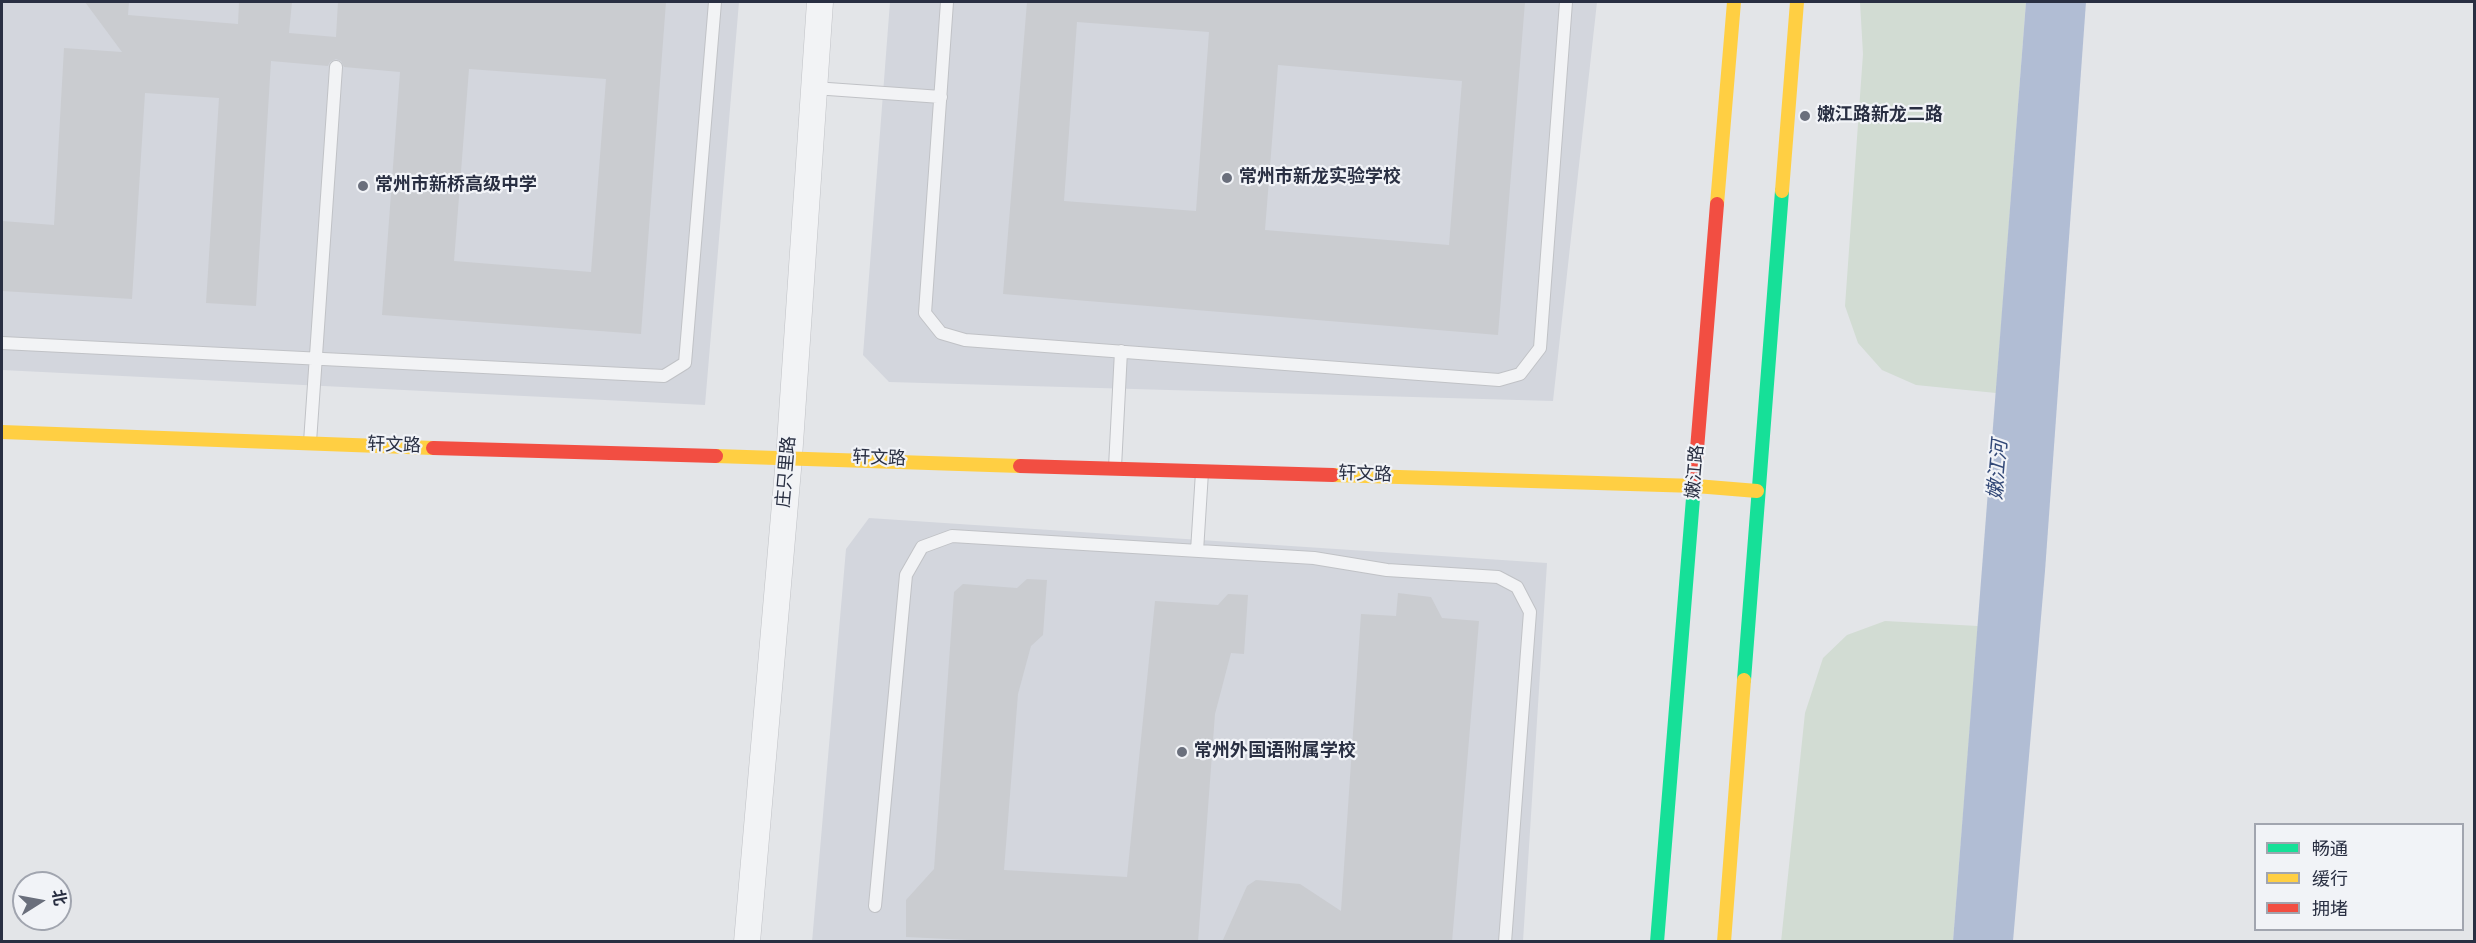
<!DOCTYPE html>
<html>
<head>
<meta charset="utf-8">
<style>
  body { margin:0 }
  #map { position:relative; width:2476px; height:943px; overflow:hidden; background:#e3e5e8; font-family:Overpass,"Noto Sans SC",sans-serif }
  canvas { display:block }
  .frame { position:absolute; inset:0; border:3px solid #292f42; pointer-events:none }
  .legend { position:absolute; left:2254px; top:823px; width:210px; height:108px; box-sizing:border-box; background:#f1f3f7; border:2px solid #a1a5af; margin:0; padding:8px 10px; list-style:none; font-size:18px; color:#292f42 }
  .legend li { display:flex; align-items:center; gap:12px; height:30px }
  .legend b { width:30px; border:2px solid #a1a5af }
  .north { position:absolute; left:12px; top:871px; width:60px; height:60px; box-sizing:border-box; background:#f1f3f7; border:2px solid #a1a5af; border-radius:50%; rotate:79deg; font-size:16px; font-weight:700; line-height:24px; text-align:center; color:#292f42 }
  .north::after { content:''; display:block; margin:auto; width:21px; height:27px; background:#6a6f7c; clip-path:polygon(50% 0,100% 100%,50% 72%,0 100%) }
</style>
</head>
<body>
<div id="map">
<canvas width="2476" height="943"></canvas>
<div class="frame"></div>
<ul class="legend">
<li><b style="height:8px;background:#16e098"></b>畅通</li>
<li><b style="height:8px;background:#ffcf43"></b>缓行</li>
<li><b style="height:8px;background:#f24e42"></b>拥堵</li>
</ul>
<div class="north">北</div>
</div>
<script>
const g = document.querySelector('canvas').getContext('2d');
g.lineJoin = 'round';
function paint(path, color) { g.fillStyle = color; g.fill(path, 'evenodd'); }
const toPath = rows => new Path2D(rows.map(r => 'M' + r).join(''));
function stroke(path, color, width, dash) { g.strokeStyle = color; g.lineWidth = width; g.lineCap = dash ? 'butt' : 'round'; g.setLineDash(dash || []); g.stroke(path); }
function write(font, color, halo, rows, align = 'center') {
  g.font = font + ' Overpass,"Noto Sans SC",sans-serif'; g.lineWidth = 4.5; g.setLineDash([]); g.textBaseline = 'middle'; g.strokeStyle = halo; g.fillStyle = color; for (const [text, x, y, turn = 0] of rows) {
    g.save(); g.translate(x, y); g.rotate((+turn || 0) * Math.PI / 180); g.textAlign = isNaN(turn) ? turn : align; if (halo) g.strokeText(text, 0, 0); g.fillText(text, 0, 0); g.restore();
  }
}
paint(toPath([
  [2,2,739,2,705,405,2,370],
  [890,2,1597,2,1553,401,889,382,863,355],
  [869,518,1547,563,1523,941,812,942,846,549]
]), '#d3d6dd');
paint(toPath([
  [1860,2,2026,2,1996,393,1916,385,1882,370,1858,343,1845,306,1863,54],
  [1885,621,1978,626,1953,941,1781,942,1805,713,1823,658,1847,635]
]), '#d2dcd3');
paint(toPath([
  [2026,2,2086,2,2045,571,2013,941,1953,941]
]), '#b1bdd4');
paint(toPath([
  [85,2,129,2,128,15,238,24,239,2,292,2,289,33,336,37,338,2,666,2,641,334,382,315,400,72,344,67,341,61,336,59,330,62,328,66,271,61,256,306,206,303,219,98,145,93,132,299,2,291,2,221,54,225,64,48,122,52],
  [469,69,606,79,591,272,454,261],
  [1027,2,1525,2,1498,335,1003,294],
  [1077,22,1209,32,1196,211,1064,201],
  [1278,65,1462,81,1449,245,1265,230],
  [1027,579,1047,580,1043,635,1031,646,1018,694,1004,870,1127,877,1155,601,1218,605,1228,594,1248,595,1244,654,1231,653,1215,714,1198,942,1010,942,906,937,906,900,934,869,954,592,963,584,1017,588],
  [1398,593,1431,597,1442,618,1479,621,1452,942,1222,942,1247,886,1256,880,1300,884,1341,911,1361,614,1396,616]
]), '#caccd0');
const lane = toPath([
  [947,2,925,313,941,333,965,340,1499,380,1520,374,1540,348,1566,2],
  [814,88,941,97],
  [2,343,664,376,685,363,715,2],
  [310,442,336,67],
  [1115,467,1121,351],
  [1197,551,1202,472],
  [875,906,906,575,922,547,952,536,1314,558,1387,570,1498,577,1517,587,1530,612,1505,942]
]);
const street = toPath([
  [747,942,789,458,820,2]
]);
stroke(lane, '#c0c2c6', 14);
stroke(street, '#c0c2c6', 27);
stroke(lane, '#f2f3f5', 12);
stroke(street, '#f2f3f5', 26);
stroke(toPath([
  [1744,680,1782,191],
  [1657,942,1694,486]
]), '#16e098', 14);
stroke(toPath([
  [1782,191,1797,2],
  [1717,204,1734,2],
  [2,432,433,448],
  [716,456,1020,466],
  [1333,475,1696,486,1757,491],
  [1724,942,1744,680]
]), '#ffcf43', 14);
stroke(toPath([
  [433,448,716,456],
  [1020,466,1333,475],
  [1694,486,1717,204]
]), '#f24e42', 14);
for (const [x, y, r, color] of [
  [1805,116,6,"#6a6f7c"],
  [1227,178,6,"#6a6f7c"],
  [363,186,6,"#6a6f7c"],
  [1182,752,6,"#6a6f7c"]
]) { const dot = new Path2D(); dot.arc(x, y, r, 0, 2 * Math.PI); g.fillStyle = color; g.fill(dot); stroke(dot, '#f1f3f7', 2); }
write('bold 18px', '#292f42', '#f1f3f7', [
  ["嫩江路新龙二路",1817,116],
  ["常州市新龙实验学校",1239,178],
  ["常州市新桥高级中学",375,186],
  ["常州外国语附属学校",1194,752]
], 'left');
write('18px', '#292f42', '#f1f3f7', [
  ["轩文路",394,447,2],
  ["轩文路",879,460,2],
  ["庄只里路",788,472,-85],
  ["嫩江路",1697,472,-85],
  ["轩文路",1365,476,2]
]);
write('italic 20px', '#324877', '#f1f3f7', [
  ["嫩江河",2000,470,-85]
]);
</script>
</body>
</html>
